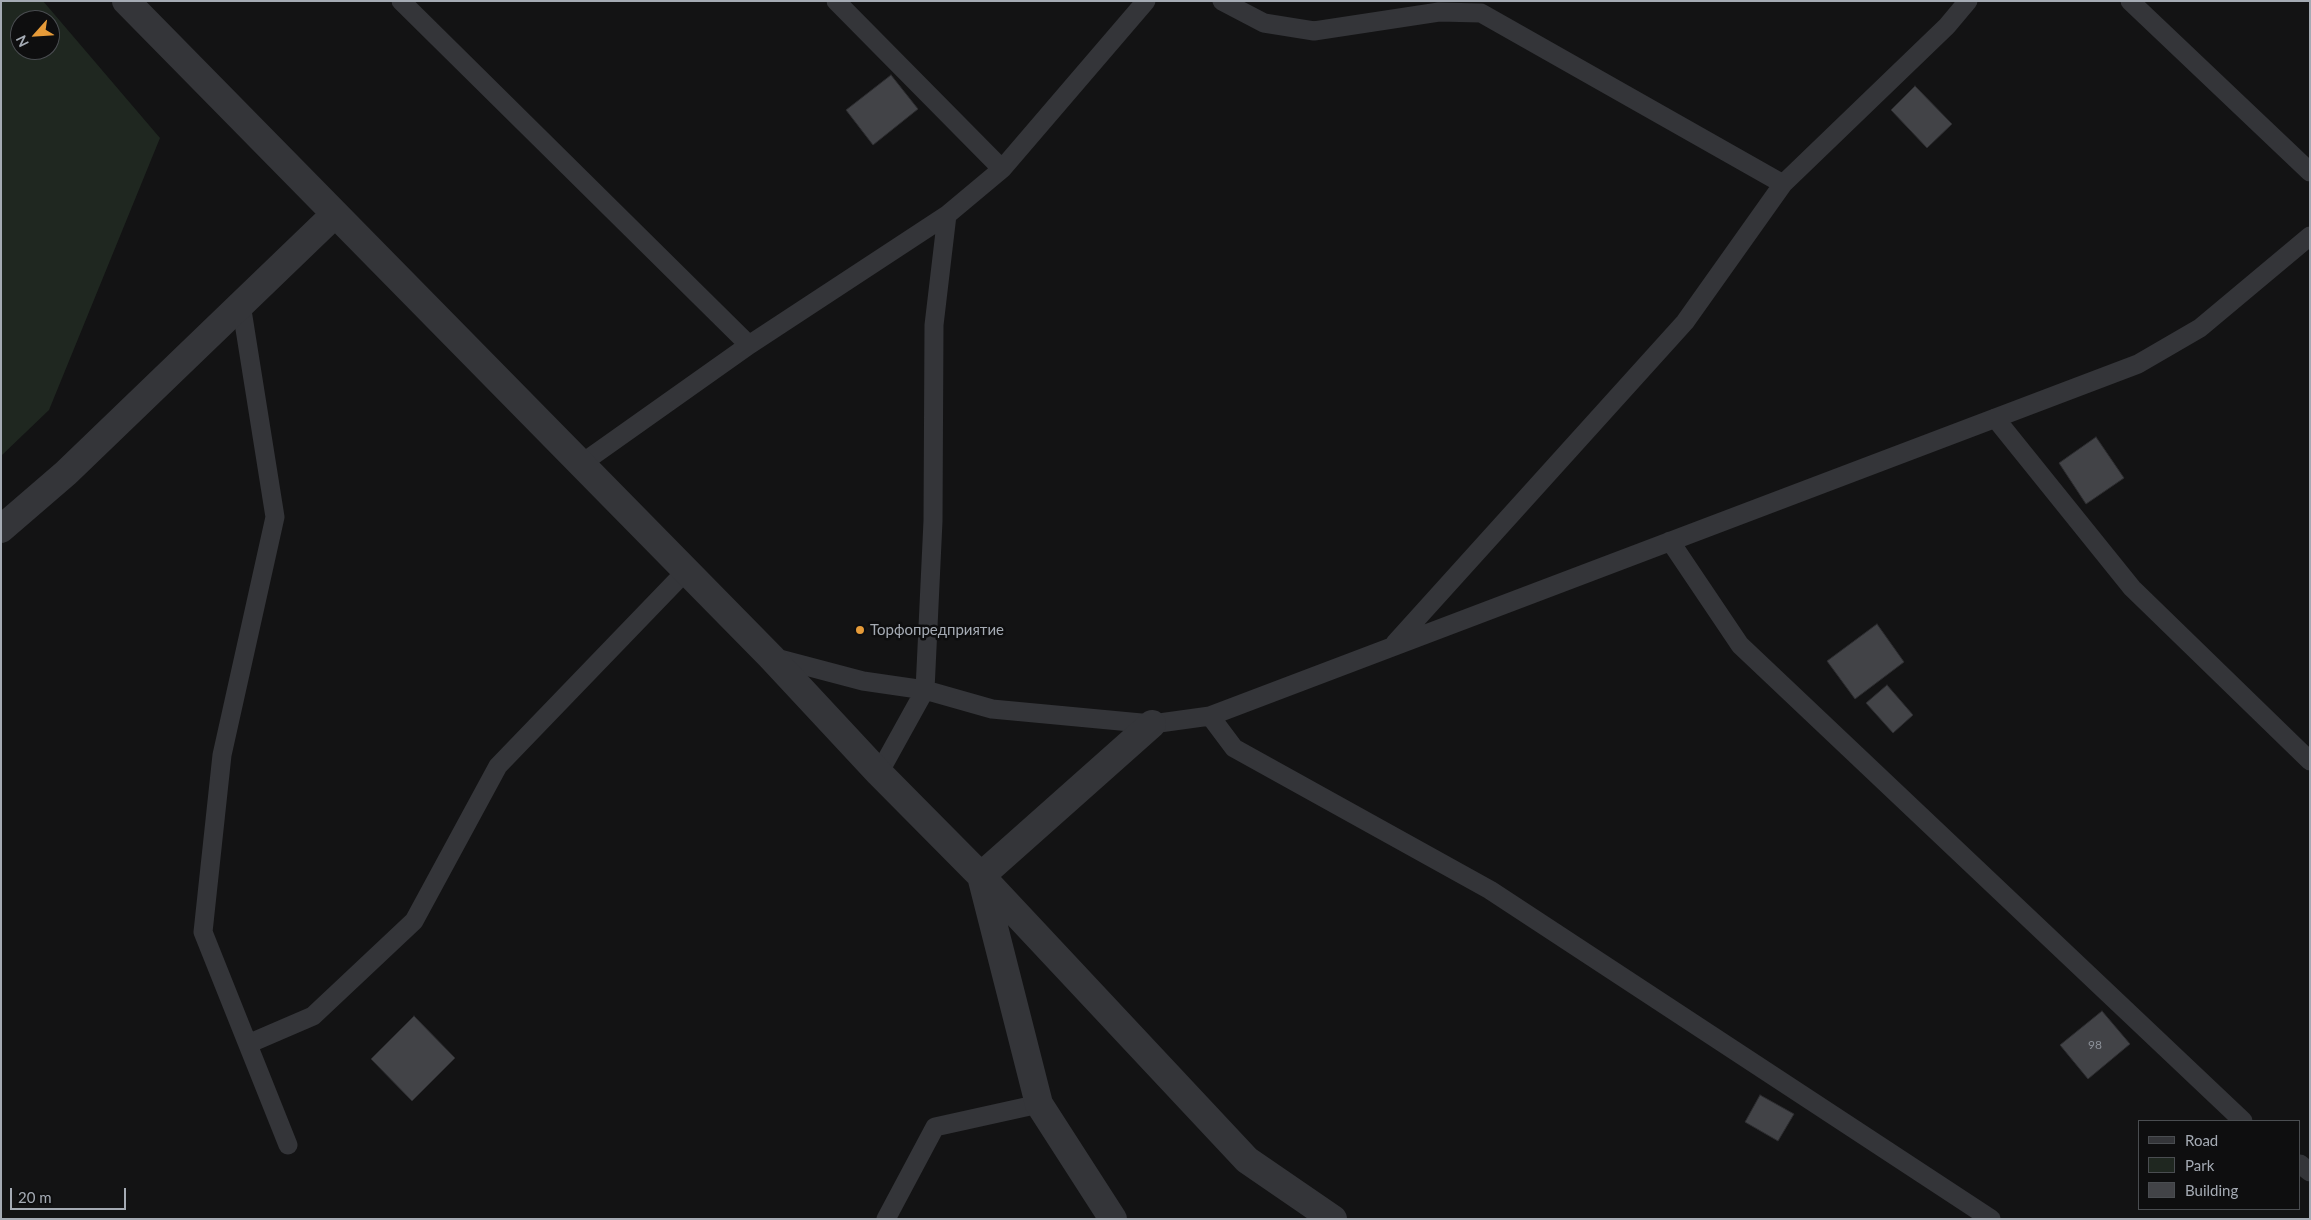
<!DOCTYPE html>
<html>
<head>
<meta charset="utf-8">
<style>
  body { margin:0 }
  #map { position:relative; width:2311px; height:1220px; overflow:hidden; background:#131314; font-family:Lato,sans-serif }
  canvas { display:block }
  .frame { position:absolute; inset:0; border:2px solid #a5abb4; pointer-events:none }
  .legend { position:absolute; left:2138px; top:1120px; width:162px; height:90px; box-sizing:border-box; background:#0e0e0f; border:1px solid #4a4d51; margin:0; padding:6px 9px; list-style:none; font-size:15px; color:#a5abb4 }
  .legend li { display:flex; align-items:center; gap:10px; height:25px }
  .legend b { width:25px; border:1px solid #4a4d51 }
  .north { position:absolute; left:10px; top:10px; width:50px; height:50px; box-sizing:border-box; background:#0e0e0f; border:1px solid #4a4d51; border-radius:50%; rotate:244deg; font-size:14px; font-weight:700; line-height:20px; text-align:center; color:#a5abb4 }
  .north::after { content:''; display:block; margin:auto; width:18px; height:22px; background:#e69b39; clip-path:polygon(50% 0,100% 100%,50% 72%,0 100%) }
  .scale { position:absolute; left:10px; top:1188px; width:116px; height:22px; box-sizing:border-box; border:2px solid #a5abb4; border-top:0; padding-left:6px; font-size:15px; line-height:18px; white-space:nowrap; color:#a5abb4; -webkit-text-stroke:4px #0e0e0f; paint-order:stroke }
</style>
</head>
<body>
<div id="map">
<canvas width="2311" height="1220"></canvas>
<div class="frame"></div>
<ul class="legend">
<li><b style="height:6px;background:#343539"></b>Road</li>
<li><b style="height:14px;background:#1f2720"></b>Park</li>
<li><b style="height:14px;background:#424347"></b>Building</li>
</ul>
<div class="north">N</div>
<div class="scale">20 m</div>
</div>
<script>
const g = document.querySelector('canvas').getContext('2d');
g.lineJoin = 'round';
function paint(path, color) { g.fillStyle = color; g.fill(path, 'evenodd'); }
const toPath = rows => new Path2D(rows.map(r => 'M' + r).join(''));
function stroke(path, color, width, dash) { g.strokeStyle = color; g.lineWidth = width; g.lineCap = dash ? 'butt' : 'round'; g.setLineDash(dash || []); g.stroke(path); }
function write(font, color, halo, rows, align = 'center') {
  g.font = font + ' Lato,sans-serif'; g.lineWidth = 5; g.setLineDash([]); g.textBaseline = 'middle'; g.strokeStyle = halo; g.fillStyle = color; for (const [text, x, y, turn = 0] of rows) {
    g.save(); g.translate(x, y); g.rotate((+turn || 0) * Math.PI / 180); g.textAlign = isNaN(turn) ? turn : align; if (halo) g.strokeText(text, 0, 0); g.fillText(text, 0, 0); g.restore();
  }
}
paint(toPath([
  [1,1,43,1,160,138,49,410,1,456],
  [20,20,50,20,50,50,20,50]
]), '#1f2720');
const building = toPath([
  [891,75,918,109,873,145,846,110,891,75],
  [1915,86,1952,124,1927,148,1891,110,1915,86],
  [2096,437,2124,478,2086,504,2059,463,2096,437],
  [1877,624,1904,662,1855,699,1827,661,1877,624],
  [1887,685,1913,715,1893,733,1866,703,1887,685],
  [2102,1011,2130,1044,2088,1079,2060,1045,2102,1011],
  [414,1016,455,1058,412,1101,371,1059,414,1016],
  [1760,1095,1794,1114,1778,1141,1745,1122,1760,1095]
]);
paint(building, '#424347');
stroke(building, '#2d2d30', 1);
stroke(toPath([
  [401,1,749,345],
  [836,1,1002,169],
  [1222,1,1264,23,1314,31,1439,12,1481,13,1783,184],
  [2130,1,2310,172],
  [241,304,275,517,222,755,203,932,288,1145],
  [1995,418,2132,588,2310,761],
  [581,464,749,345,947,215],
  [1670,541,1740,645,2243,1121],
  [1395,643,1685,322,1783,184,1947,26,1968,1],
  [772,657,863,681,925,690,992,709,1152,724,1210,716,2138,364,2200,328,2310,236],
  [1210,716,1234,748,1490,890,1991,1219],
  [879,773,925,690,933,521,934,325,947,215,1002,169,1146,1],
  [248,1044,313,1016,414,921,498,766,686,571],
  [2300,1164,2310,1172],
  [886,1219,935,1127,1039,1104]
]), '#343539', 19);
stroke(toPath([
  [126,1,771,657,879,773,981,876,1247,1160,1333,1219],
  [1,529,66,473,335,214],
  [1113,1219,1039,1104,981,876,1152,724]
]), '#343539', 28);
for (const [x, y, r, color] of [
  [860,630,5,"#e69b39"]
]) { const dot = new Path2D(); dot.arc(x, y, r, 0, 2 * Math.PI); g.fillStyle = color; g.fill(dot); stroke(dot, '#0e0e0f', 2); }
write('12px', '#8c9199', null, [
  ["98",2095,1045]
]);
write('15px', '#a5abb4', '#0e0e0f', [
  ["Торфопредприятие",870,630]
], 'left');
</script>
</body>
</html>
